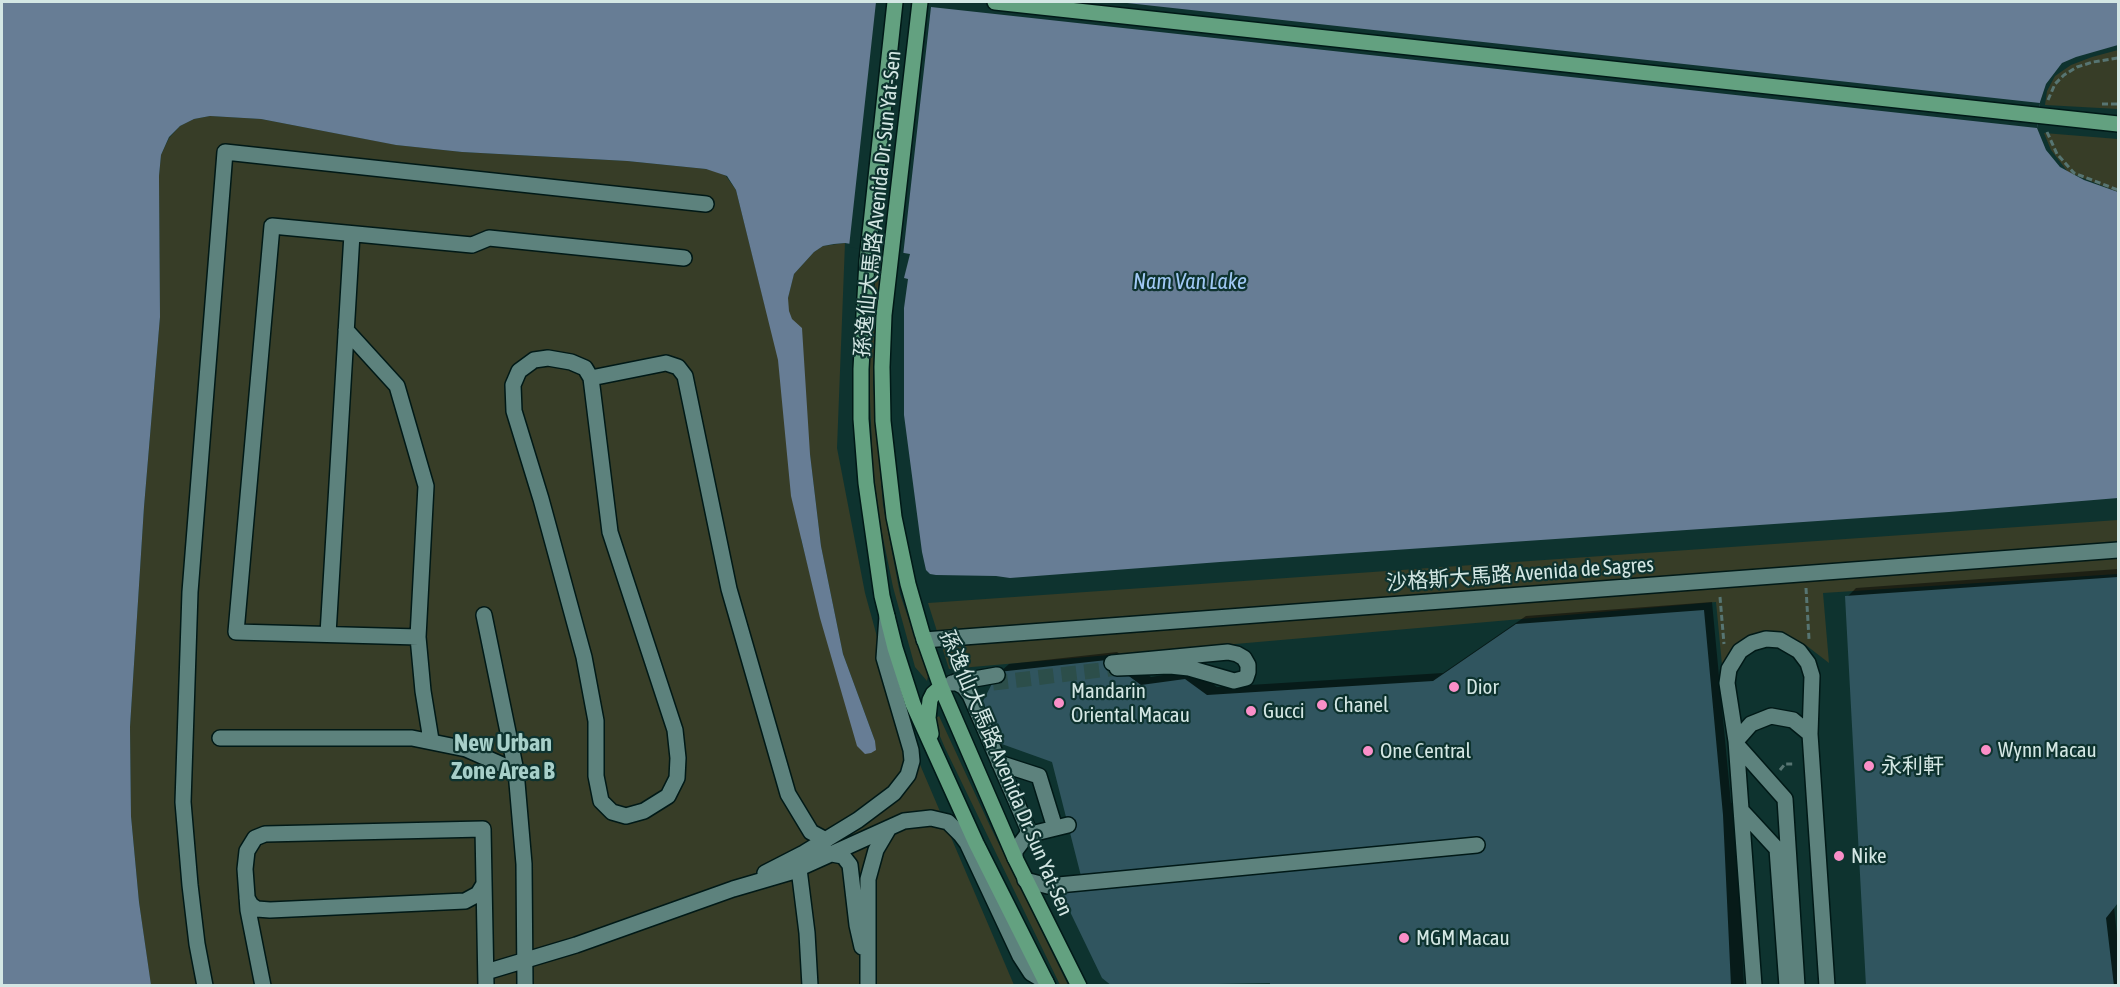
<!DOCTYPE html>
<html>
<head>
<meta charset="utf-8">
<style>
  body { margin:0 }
  #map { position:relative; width:2120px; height:987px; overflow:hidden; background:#0e332f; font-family:"Asap Condensed",sans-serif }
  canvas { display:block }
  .frame { position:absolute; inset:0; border:3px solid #d4e7e4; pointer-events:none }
</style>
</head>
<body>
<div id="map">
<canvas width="2120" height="987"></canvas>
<div class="frame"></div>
</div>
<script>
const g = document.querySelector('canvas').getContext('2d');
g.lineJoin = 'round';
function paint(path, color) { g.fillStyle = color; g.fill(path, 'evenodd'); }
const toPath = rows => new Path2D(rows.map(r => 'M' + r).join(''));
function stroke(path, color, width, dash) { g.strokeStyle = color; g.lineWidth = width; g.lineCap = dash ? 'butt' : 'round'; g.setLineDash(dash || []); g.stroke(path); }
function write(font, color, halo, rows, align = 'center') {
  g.font = font + ' "Asap Condensed","Noto Sans SC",sans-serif'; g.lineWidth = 4.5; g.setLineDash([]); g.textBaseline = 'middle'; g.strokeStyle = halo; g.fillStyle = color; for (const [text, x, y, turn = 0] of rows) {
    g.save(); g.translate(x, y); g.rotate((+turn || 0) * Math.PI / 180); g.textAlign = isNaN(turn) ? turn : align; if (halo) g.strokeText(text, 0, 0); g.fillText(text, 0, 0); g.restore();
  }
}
paint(toPath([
  [2118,50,2118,109,2045,105,2047,91,2055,76,2071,65,2092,57],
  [210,116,261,119,397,145,462,152,627,161,706,169,717,172,726,176,736,190,765,306,788,298,794,274,814,252,823,246,845,243,837,448,865,593,898,713,1014,985,151,986,139,902,131,816,130,727,144,507,160,317,159,176,161,155,169,138,180,126,194,119],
  [810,454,821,546,843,654,875,741,828,643,801,539],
  [2044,133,2118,139,2118,192,2068,172,2051,150],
  [874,269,881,270,875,328,873,383,883,505,900,594,928,676,927,681,915,667,893,587,881,528,873,471,868,351],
  [2118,520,2118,574,1823,593,1829,663,1807,646,1787,636,1743,645,1722,665,1716,602,949,669,928,603],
  [939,716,991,828,1068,985,1060,985,945,748,936,727,936,718]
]), '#373d27');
paint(toPath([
  [2,2,2118,2,2118,45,2076,57,2062,63,2046,84,2040,102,2037,128,2046,150,2060,167,2084,180,2118,192,2118,498,1949,512,1220,562,1010,578,996,576,936,575,930,574,926,570,922,552,904,415,904,308,908,279,904,278,910,254,845,243,834,244,823,246,814,252,794,274,788,298,789,311,792,319,802,328,810,454,821,546,843,654,875,741,876,750,871,753,865,754,857,746,820,618,791,496,778,360,736,190,727,176,706,169,627,161,462,152,396,145,261,119,210,116,194,119,180,126,169,137,161,155,159,176,160,317,144,507,130,727,131,816,139,902,151,985,2,986]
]), '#677d95');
paint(toPath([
  [876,2,1118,2,2040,103,2037,128,931,7,903,256,849,247]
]), '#0e332f');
paint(toPath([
  [2118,569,2118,903,2114,907,2118,944,2118,986,1867,986,1847,597,1856,588],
  [1712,602,1731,803,1736,802,1744,986,1271,986,1484,840,1483,837,1054,761,999,673,1009,664,1117,652,1151,677,1194,670,1217,687,1443,673,1526,616]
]), '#0007');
paint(toPath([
  [2118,577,2118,903,2106,918,2114,986,1866,986,1845,596],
  [1704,610,1723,815,1731,986,1270,986,1270,983,1112,986,1102,978,1060,891,1482,852,1482,838,1081,876,1052,762,999,743,982,703,998,672,1107,660,1141,685,1185,679,1207,695,1433,681,1516,624]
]), '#30555f');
stroke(toPath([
  [993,683,1117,668]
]), '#2c4e4a', 15, [15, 8]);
const minor = toPath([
  [346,330,397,386,426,486,418,637,423,691,431,740],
  [591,378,585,368,571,362,548,358,534,360,519,371,513,385,514,411,541,499,584,657,596,721,596,776,601,801,612,812,626,816,644,811,668,796,677,778,678,758,675,730,610,532,591,378,666,363,678,367,685,376,729,589,788,794,811,832,826,840],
  [484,615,516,771,524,864,525,986],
  [328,634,352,234],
  [418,637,236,632,272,226,472,245,489,238,684,258],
  [924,640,2118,550],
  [1112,663,1228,652,1237,654,1244,658,1248,665,1248,672,1246,678,1234,681,1189,668,1170,666,1117,668],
  [955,682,964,687,970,695,1028,829,1027,835,1015,851,1015,858],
  [952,683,997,675],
  [220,738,412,738,466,749,516,771],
  [1736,741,1751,724,1771,716,1793,720,1810,734],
  [1737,745,1785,799,1797,986],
  [999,763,1039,776,1055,828],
  [1741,810,1777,849,1787,986],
  [1027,835,1068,825],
  [832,854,843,856,850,865,857,925,862,947],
  [799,869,807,933,810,986],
  [765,873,804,853,858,820,894,793,908,775,912,761,911,750,884,658,887,616],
  [1025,880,1048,886,1477,845],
  [247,898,251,905,257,909,270,910,465,901,478,894,484,884],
  [486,972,576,945,733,889,791,872,904,821,931,818,948,822,961,835,967,843,1020,956,1031,973,1046,982],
  [205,986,197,944,190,885,183,802,190,592,225,152,706,204],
  [263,986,248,910,245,869,247,851,255,838,265,834,483,829,486,986],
  [868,986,868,879,876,850,889,828],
  [1754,986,1736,741,1727,683,1729,669,1740,651,1752,643,1766,639,1780,640,1799,651,1808,663,1812,676,1810,734,1827,986]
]);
const major = toPath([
  [895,2,867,261,861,369,861,419,866,483,882,596,895,648,913,704,976,843,1048,986],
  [920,2,884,315,882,367,883,421,894,517,908,584,922,633,941,687,1015,858,1079,986],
  [995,2,2118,124],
  [931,734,928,718,930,700,933,694,941,687]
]);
stroke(minor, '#001917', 18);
stroke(major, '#001917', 18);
stroke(toPath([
  [2048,100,2055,84,2064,75,2077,67,2093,62,2118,58],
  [2102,104,2118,104],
  [2047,132,2057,154,2074,173,2118,190],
  [1806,588,1809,639],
  [1720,597,1724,644],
  [1780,770,1785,764,1795,764]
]), '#577572', 3, [6, 3]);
stroke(minor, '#5d827d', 15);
stroke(major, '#63a180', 15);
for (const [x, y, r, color] of [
  [1454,687,6,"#fa8fc8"],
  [1059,703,6,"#fa8fc8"],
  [1322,705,6,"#fa8fc8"],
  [1251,711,6,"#fa8fc8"],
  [1986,750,6,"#fa8fc8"],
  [1368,751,6,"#fa8fc8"],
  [1869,766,6,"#fa8fc8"],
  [1839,856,6,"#fa8fc8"],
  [1404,938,6,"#fa8fc8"]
]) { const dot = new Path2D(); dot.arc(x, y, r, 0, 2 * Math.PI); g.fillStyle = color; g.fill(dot); stroke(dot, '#0e332f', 2); }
write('21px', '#d4e7e4', '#0e332f', [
  ["孫逸仙大馬路 Avenida Dr. Sun Yat-Sen",878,204,-84],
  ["沙格斯大馬路 Avenida de Sagres",1520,574,-4],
  ["孫逸仙大馬路 Avenida Dr. Sun Yat-Sen",1006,773,67]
]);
write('21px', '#d4e7e4', '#0e332f', [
  ["Dior",1466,687],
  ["Mandarin",1071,691],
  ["Oriental Macau",1071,715],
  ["Chanel",1334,705],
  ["Gucci",1263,711],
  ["Wynn Macau",1998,750],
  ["One Central",1380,751],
  ["永利軒",1881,766],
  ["Nike",1851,856],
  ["MGM Macau",1416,938]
], 'left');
write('italic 22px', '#a1c9f5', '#0e332f', [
  ["Nam Van Lake",1190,282]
]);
write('bold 24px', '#a7cfc9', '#0e332f', [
  ["New Urban",503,743],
  ["Zone Area B",503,771]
]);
</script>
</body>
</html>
